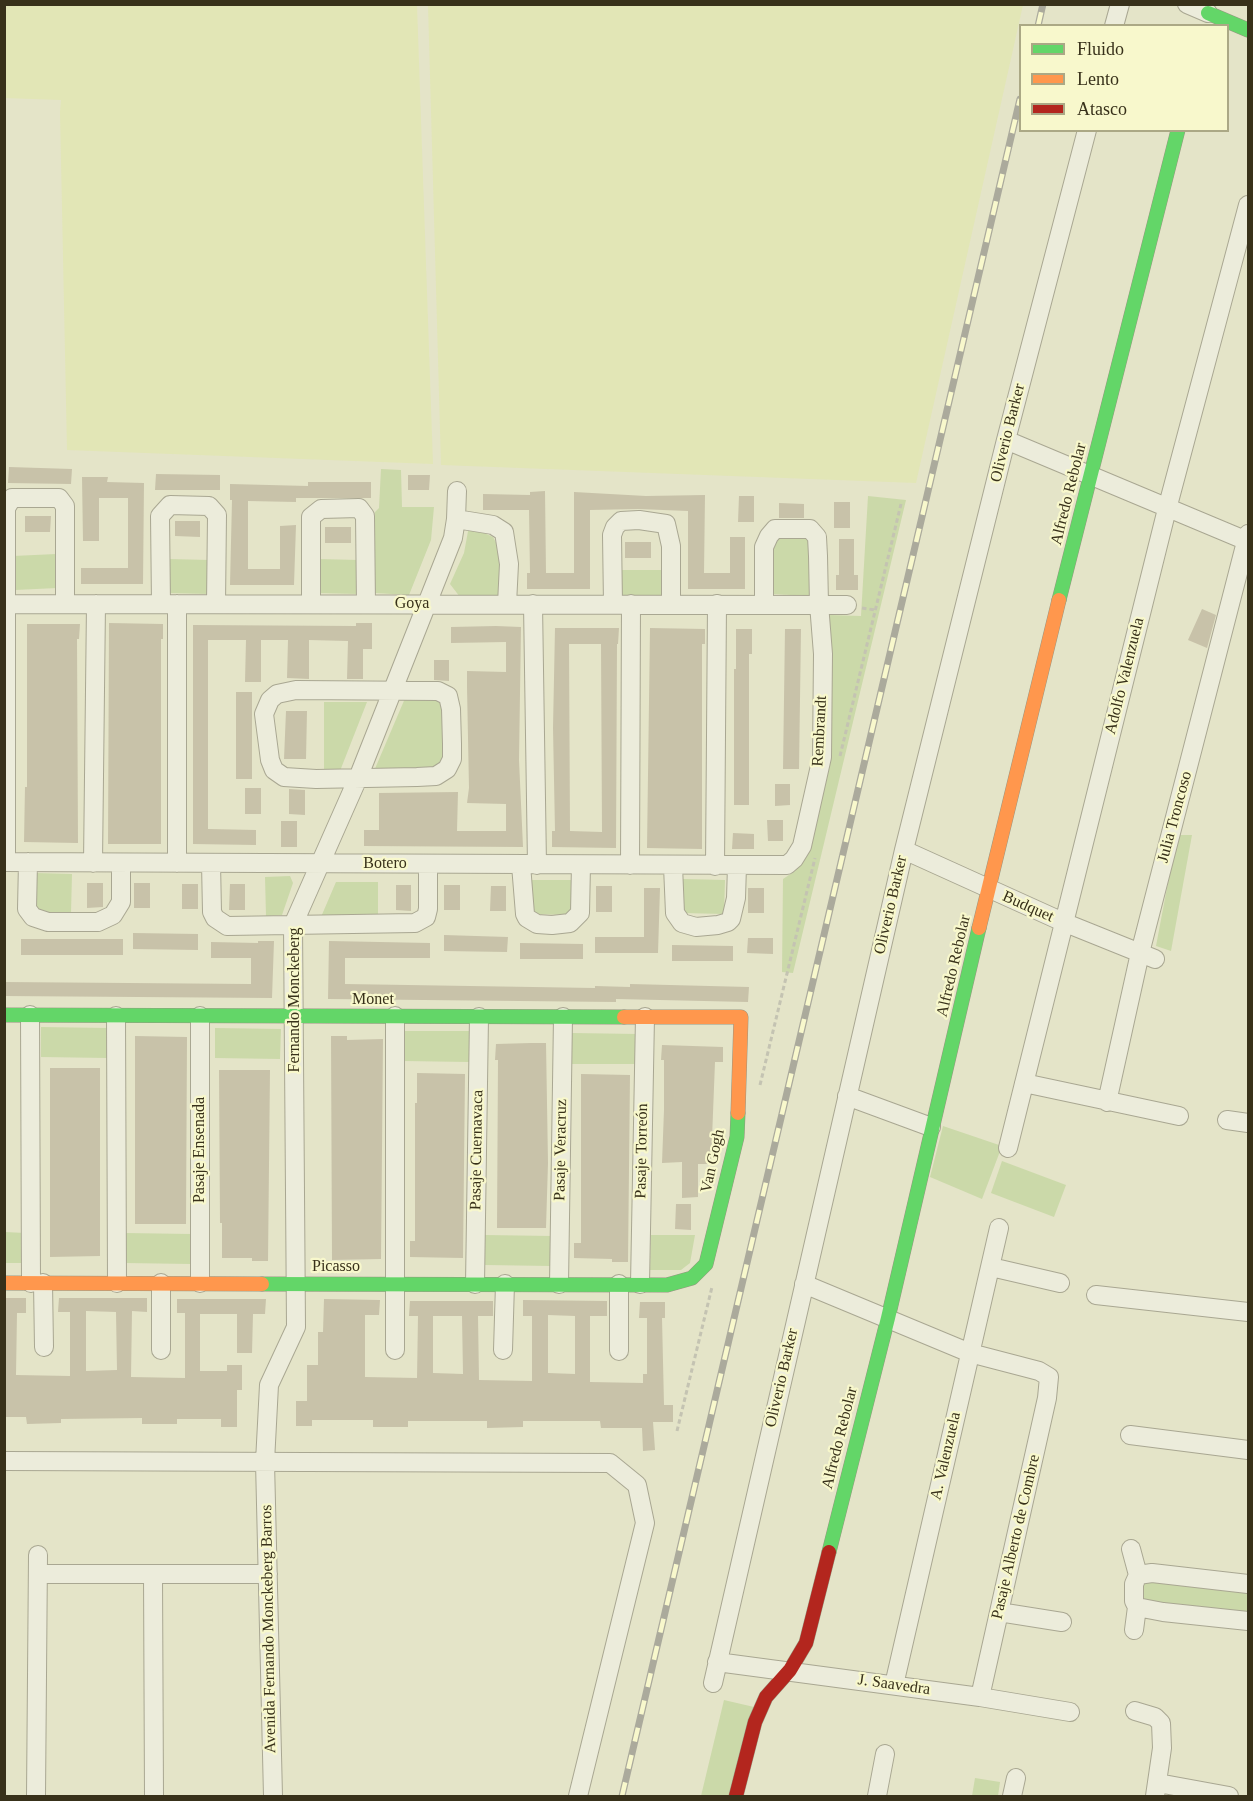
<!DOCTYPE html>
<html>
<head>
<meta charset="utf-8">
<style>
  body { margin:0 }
  #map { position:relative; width:1253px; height:1801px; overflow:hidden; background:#e4e4c8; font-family:"Times New Roman",serif }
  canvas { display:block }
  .frame { position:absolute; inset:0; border:6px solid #38311a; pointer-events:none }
  .legend { position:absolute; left:1019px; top:24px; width:210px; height:108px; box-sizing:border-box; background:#f8f8cc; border:2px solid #aba885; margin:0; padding:8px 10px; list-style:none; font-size:18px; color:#38311a }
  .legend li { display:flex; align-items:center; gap:12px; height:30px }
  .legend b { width:30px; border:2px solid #aba885 }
</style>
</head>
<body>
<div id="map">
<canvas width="1253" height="1801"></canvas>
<div class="frame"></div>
<ul class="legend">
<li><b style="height:8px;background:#63d668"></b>Fluido</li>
<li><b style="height:8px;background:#ff974d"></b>Lento</li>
<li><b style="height:8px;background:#b3261e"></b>Atasco</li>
</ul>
</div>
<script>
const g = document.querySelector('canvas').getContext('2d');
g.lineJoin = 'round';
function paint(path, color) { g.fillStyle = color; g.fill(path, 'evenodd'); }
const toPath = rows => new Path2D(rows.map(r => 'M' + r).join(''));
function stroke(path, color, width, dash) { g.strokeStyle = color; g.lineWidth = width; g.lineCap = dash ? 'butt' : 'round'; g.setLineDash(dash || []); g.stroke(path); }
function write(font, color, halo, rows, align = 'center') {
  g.font = font + ' "Times New Roman",serif'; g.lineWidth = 4.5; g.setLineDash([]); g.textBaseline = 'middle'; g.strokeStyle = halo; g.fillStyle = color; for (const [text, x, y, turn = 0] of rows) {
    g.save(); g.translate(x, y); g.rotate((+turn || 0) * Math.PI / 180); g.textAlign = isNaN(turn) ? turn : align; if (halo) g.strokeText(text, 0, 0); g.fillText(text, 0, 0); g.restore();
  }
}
paint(toPath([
  [5,4,417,5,433,464,67,450,60,112,61,100,5,98],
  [428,5,1023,5,916,483,441,465]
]), '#e2e6b6');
paint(toPath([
  [381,469,401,470,402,507,434,507,431,540,409,595,375,593,375,512,379,508],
  [868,496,906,500,793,973,782,972,783,879,795,871,807,855,829,615,861,616],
  [469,526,493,537,501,552,501,596,460,597,450,584,464,553],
  [781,534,802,535,811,539,810,596,771,594,772,545],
  [56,554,57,588,15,590,13,556],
  [168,559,210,560,209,594,167,593],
  [317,559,359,560,358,594,316,593],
  [619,570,665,570,665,596,619,597],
  [406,696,436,698,443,704,443,762,432,770,374,771],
  [324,702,367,702,340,771,324,771],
  [1177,835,1192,835,1171,951,1156,946],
  [36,873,72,874,71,913,41,913,35,908],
  [290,876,293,883,282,915,266,916,265,877],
  [683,879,725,880,724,914,682,913],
  [532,880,574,880,574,915,531,914],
  [336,882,378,882,378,917,321,917],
  [41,1027,108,1028,107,1058,41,1057],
  [215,1028,281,1029,280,1059,215,1058],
  [403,1031,470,1031,469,1062,403,1061],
  [572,1033,638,1034,637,1064,571,1064],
  [943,1126,1002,1146,982,1199,930,1177],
  [1002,1161,1066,1185,1054,1217,991,1193],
  [5,1232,25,1233,24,1263,5,1263],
  [125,1233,191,1234,191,1264,125,1263],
  [485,1235,552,1236,551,1266,485,1265],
  [651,1235,695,1235,690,1263,681,1270,650,1270],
  [1147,1579,1248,1591,1248,1615,1145,1604,1140,1600,1141,1582],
  [724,1700,754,1707,733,1796,701,1796],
  [975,1778,1000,1782,998,1796,972,1796]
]), '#cbd9a9');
paint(toPath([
  [9,467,72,469,71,484,8,483],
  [156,474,220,475,220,490,155,490],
  [408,475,430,475,429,490,408,490],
  [82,477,108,477,107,482,144,483,143,584,81,584,81,568,128,568,128,498,99,498,99,541,83,541],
  [308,482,371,482,371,498,296,498,296,502,248,501,248,569,280,569,280,526,296,525,294,585,230,585,232,500,230,500,230,484,308,486],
  [545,491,546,573,574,573,574,492,646,496,705,495,704,573,730,573,730,537,745,537,745,589,688,589,688,511,638,509,590,510,590,589,527,589,527,573,530,573,529,510,483,510,483,494,530,495,530,492],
  [739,496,754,496,754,522,738,522],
  [834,502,850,502,850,528,834,528],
  [779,503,804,504,804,518,779,518],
  [25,516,51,516,50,532,25,532],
  [175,521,200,521,200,537,175,536],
  [325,527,351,527,351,543,325,543],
  [839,539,854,539,854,575,858,575,858,590,836,590,836,575,839,575],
  [625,542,651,542,651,558,625,558],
  [1202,609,1216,615,1207,648,1188,640],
  [109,623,163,624,163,639,161,639,161,844,108,844],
  [356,623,372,623,372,649,363,649,363,679,347,679,348,641,309,640,309,679,287,678,288,640,261,640,261,682,245,682,246,640,208,640,208,829,256,830,256,845,193,844,193,625,356,626],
  [27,624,80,624,79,639,77,639,78,843,24,842,25,787,27,787],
  [496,626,521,627,519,760,523,847,364,846,364,830,379,830,379,793,458,792,457,831,506,831,506,804,467,803,469,788,467,687,467,671,506,672,506,642,451,643,451,627],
  [555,628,619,628,618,644,617,644,616,848,552,847,552,831,555,831,553,728],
  [569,644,601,644,602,832,570,831],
  [650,628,705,629,705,644,702,644,702,849,647,848],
  [736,629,752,629,752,654,749,654,749,805,734,805,734,669,736,669],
  [785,629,801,629,799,769,783,769],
  [434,660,449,660,449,681,434,680],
  [236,692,252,692,252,779,236,779],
  [286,711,307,711,306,759,284,759],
  [775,784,790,784,790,805,775,806],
  [245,788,261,788,261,814,245,814],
  [289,789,305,790,305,815,289,814],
  [767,820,783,820,783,841,768,841],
  [281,821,297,821,297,847,281,847],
  [733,833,754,834,754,849,732,849],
  [87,883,103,883,103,907,87,908],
  [134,883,150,883,150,908,134,908],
  [182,884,198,884,198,909,182,909],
  [230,884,245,884,245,910,229,910],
  [396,885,411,885,411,911,396,910],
  [444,885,460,885,460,910,444,910],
  [491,886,506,886,506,911,490,911],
  [596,886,612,886,612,912,596,912],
  [644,888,660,888,658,953,595,953,595,937,644,937],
  [748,888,764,888,764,913,748,913],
  [133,933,198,934,198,950,133,949],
  [444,935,508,937,507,952,444,951],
  [748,938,773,938,773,954,747,953],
  [21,939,123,939,123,955,21,955],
  [258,941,274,941,272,998,4,996,4,982,251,984,251,958,211,958,211,942,258,943],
  [329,941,430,943,430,958,345,958,345,984,595,988,595,986,630,987,630,984,749,987,748,1002,616,999,616,1002,328,999],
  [520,943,583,944,583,959,520,959],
  [672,945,733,946,733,961,672,961],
  [135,1036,187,1037,186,1224,135,1224],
  [331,1036,347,1036,347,1040,383,1039,381,1259,332,1260],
  [531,1043,546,1043,548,1163,546,1228,497,1228,498,1060,495,1060,496,1044],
  [662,1045,723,1047,723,1062,715,1062,711,1164,698,1164,698,1197,682,1198,682,1162,662,1163,664,1110,664,1060,661,1060],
  [50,1068,100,1068,100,1256,50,1257],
  [219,1070,270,1070,268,1261,252,1261,252,1258,222,1258,222,1223,220,1223],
  [417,1073,465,1074,463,1258,410,1257,410,1241,415,1241,415,1103,417,1103],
  [581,1074,630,1075,628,1262,612,1262,612,1259,574,1258,574,1243,581,1243],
  [676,1204,691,1204,691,1230,675,1229],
  [4,1298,26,1298,26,1313,17,1313,16,1375,70,1376,70,1312,58,1312,59,1298,147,1298,147,1312,132,1311,131,1377,185,1378,185,1313,177,1313,177,1299,266,1299,265,1314,253,1314,252,1353,237,1353,237,1314,200,1314,200,1371,227,1371,227,1365,242,1365,242,1390,237,1390,237,1427,221,1427,221,1419,177,1419,177,1424,142,1424,142,1418,61,1419,61,1423,27,1424,26,1417,4,1417],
  [86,1311,116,1312,117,1370,86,1371],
  [324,1299,380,1300,379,1315,365,1315,365,1377,417,1378,418,1316,409,1316,410,1301,493,1301,493,1316,478,1316,479,1380,532,1381,532,1316,523,1316,523,1300,607,1301,607,1316,590,1316,590,1382,643,1383,643,1374,647,1374,647,1318,639,1318,640,1302,665,1302,665,1318,662,1318,664,1405,673,1405,673,1422,653,1422,655,1450,643,1451,642,1428,601,1428,600,1421,523,1421,523,1427,487,1428,487,1421,408,1421,408,1427,373,1427,373,1420,312,1420,312,1426,296,1426,296,1401,307,1401,307,1365,318,1365,318,1332,323,1332],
  [548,1315,575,1316,575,1374,548,1373],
  [433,1316,462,1316,463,1374,433,1373]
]), '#c8c2a9');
const street = toPath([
  [1187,4,1208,13],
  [1114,26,1120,4],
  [1006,440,1247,541],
  [456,519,493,525,504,532,509,564,507,604],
  [4,604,847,605],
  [161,604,160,516,170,505,209,506,217,515,216,604],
  [311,604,311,517,321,509,359,508,365,516,366,604],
  [533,604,537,865],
  [613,604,612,535,615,527,621,521,639,520,666,524,671,546,671,604],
  [296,690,438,691,448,696,451,709,452,744,452,759,447,769,436,776,417,777,316,779,284,777,274,770,270,760,264,714,270,700,277,694,296,690],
  [904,850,1063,922,1155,959],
  [4,862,787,865,794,859,802,846,822,757,823,654,819,604,818,556,817,537,810,529,775,529,769,536,764,547,764,604],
  [6,862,6,508,12,498,59,498,65,506,65,604],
  [28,862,27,909,33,917,48,922,98,922,113,915,121,902,121,863],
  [93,863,96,604],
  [177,863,177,604],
  [211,863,212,912,215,918,227,926,415,923,426,917,428,909,428,864],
  [521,865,525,914,527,918,537,924,552,925,570,923,580,913,581,865],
  [630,865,631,604],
  [673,866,675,913,682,923,696,927,718,925,728,922,731,919,736,898,737,866],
  [715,866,717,604],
  [30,1015,31,1283],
  [116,1016,117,1283],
  [200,1016,200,1283],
  [395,1016,395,1350],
  [1024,1083,1179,1116],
  [847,1096,931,1127],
  [1107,1102,1140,953,1248,534],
  [1227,1120,1248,1123],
  [1008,1148,1167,509,1248,205],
  [991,1267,1060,1283],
  [43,1283,44,1347],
  [475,1284,479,1017],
  [559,1284,563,1017],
  [640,1284,645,1017],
  [804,1284,970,1353,1039,1371,1049,1377,1047,1398,980,1697],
  [1096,1295,1248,1312],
  [161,1350,161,1283],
  [503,1350,505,1284],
  [619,1351,619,1284],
  [1130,1435,1248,1450],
  [4,1461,610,1463,637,1485,645,1523,578,1796],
  [1131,1549,1138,1575,1134,1584,1134,1601,1137,1607,1134,1630],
  [38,1574,268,1574],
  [153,1574,154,1796],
  [1138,1575,1152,1573,1248,1584],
  [1137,1607,1163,1612,1248,1621],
  [999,1612,1062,1622],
  [717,1662,980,1697,1070,1712],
  [713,1683,904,850,1006,440,1087,130],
  [894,1685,999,1228],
  [1135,1711,1155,1717,1161,1723,1162,1748,1155,1796],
  [1158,1783,1229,1796],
  [36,1796,38,1555],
  [273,1796,265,1462,269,1385,296,1327,293,925,358,778,453,538,456,519,457,491],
  [877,1796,885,1754],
  [1012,1796,1016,1778]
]);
const fast = toPath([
  [1208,13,1248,30],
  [1059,600,1178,130],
  [4,1015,624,1017],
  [262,1284,667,1285,692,1278,706,1264,737,1137,738,1113],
  [829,1552,888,1318,979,928]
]);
const slow = toPath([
  [979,928,1059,600],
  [624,1017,741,1017,738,1113],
  [4,1283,262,1284]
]);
const jam = toPath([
  [736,1796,755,1722,766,1697,790,1670,806,1643,829,1552]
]);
stroke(street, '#a9a792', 20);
stroke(fast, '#989682', 15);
stroke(slow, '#989682', 15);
stroke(jam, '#989682', 15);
stroke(toPath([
  [862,608,875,610],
  [840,756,901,504],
  [760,1085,815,858],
  [677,1431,712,1287]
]), '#c4c3b2', 3, [4.5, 3]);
stroke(street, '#ececdb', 18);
stroke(fast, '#63d668', 14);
stroke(slow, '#ff974d', 14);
stroke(jam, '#b3261e', 14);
const rail = toPath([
  [1038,26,1043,4],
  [622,1796,1020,99]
]);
stroke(rail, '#abaa9c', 7);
stroke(rail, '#f8f8cc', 4.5, [14]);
write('16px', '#38311a', '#f8f8cc', [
  ["Oliverio Barker",1008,433,-76],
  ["Alfredo Rebolar",1069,494,-76],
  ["Goya",412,604],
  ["Adolfo Valenzuela",1125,676,-76],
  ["Rembrandt",820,731,-87],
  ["Julia Troncoso",1175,817,-75],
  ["Botero",385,864],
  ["Oliverio Barker",891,905,-77],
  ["Budquet",1028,907,24],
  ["Alfredo Rebolar",954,966,-77],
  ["Fernando Monckeberg",295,1000,-90],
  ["Monet",373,1000],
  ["Pasaje Ensenada",200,1150,-90],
  ["Pasaje Cuernavaca",477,1150,-89],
  ["Pasaje Veracruz",561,1150,-89],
  ["Pasaje Torreón",642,1151,-89],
  ["Van Gogh",713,1161,-78],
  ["Picasso",336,1267],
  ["Oliverio Barker",782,1378,-77],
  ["Alfredo Rebolar",840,1438,-76],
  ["A. Valenzuela",946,1456,-77],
  ["Pasaje Alberto de Combre",1016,1537,-77],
  ["Avenida Fernando Monckeberg Barros",269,1629,-91],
  ["J. Saavedra",894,1685,8]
]);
</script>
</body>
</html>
